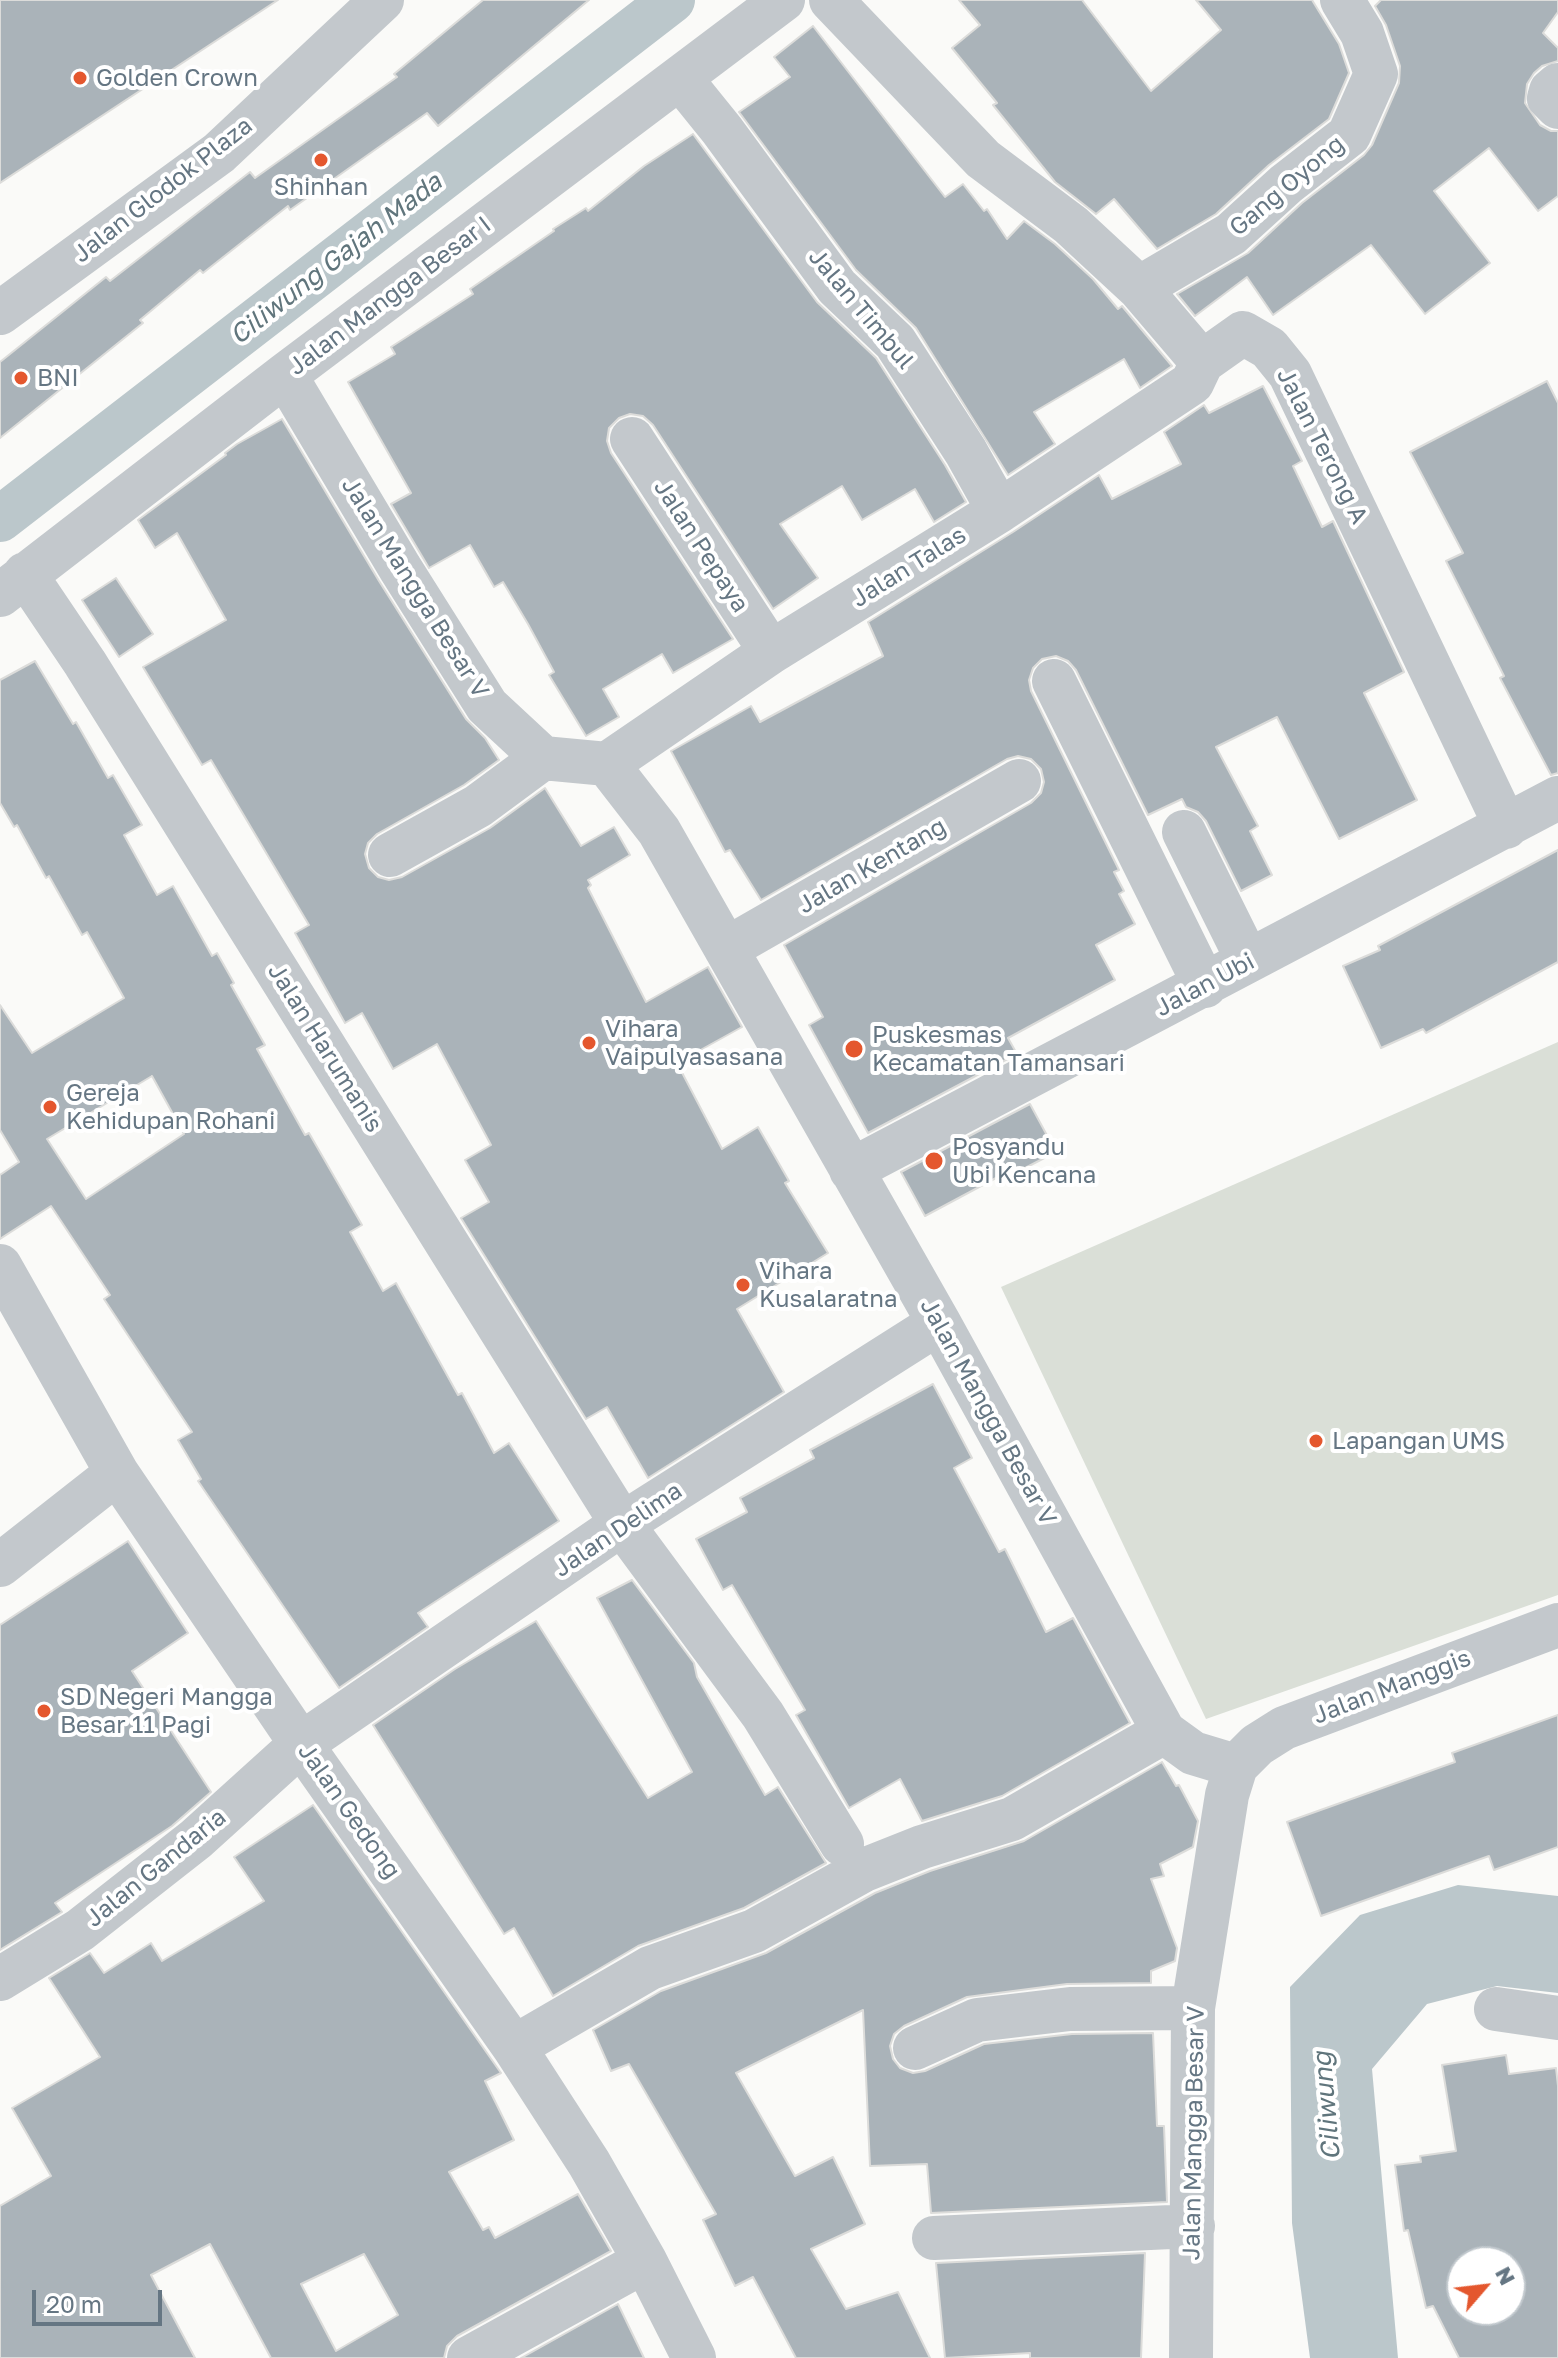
<!DOCTYPE html>
<html>
<head>
<meta charset="utf-8">
<style>
  body { margin:0 }
  #map { position:relative; width:1558px; height:2358px; overflow:hidden; background:#fafaf8; font-family:"Golos Text",sans-serif }
  canvas { display:block }
  .north { position:absolute; left:1446px; top:2246px; width:80px; height:80px; box-sizing:border-box; background:#fff; border:2px solid #c1c8cd; border-radius:50%; rotate:62deg; font-size:22px; font-weight:700; line-height:32px; text-align:center; color:#657683 }
  .north::after { content:''; display:block; margin:auto; width:28px; height:36px; background:#e4572e; clip-path:polygon(50% 0,100% 100%,50% 72%,0 100%) }
  .scale { position:absolute; left:32px; top:2290px; width:130px; height:36px; box-sizing:border-box; border:4px solid #657683; border-top:0; padding-left:10px; font-size:24px; line-height:28px; white-space:nowrap; color:#657683; -webkit-text-stroke:6px #fff; paint-order:stroke }
</style>
</head>
<body>
<div id="map">
<canvas width="1558" height="2358"></canvas>
<div class="north">N</div>
<div class="scale">20 m</div>
</div>
<script>
const g = document.querySelector('canvas').getContext('2d');
g.lineJoin = 'round';
function paint(path, color) { g.fillStyle = color; g.fill(path, 'evenodd'); }
const toPath = rows => new Path2D(rows.map(r => 'M' + r).join(''));
function stroke(path, color, width, dash) { g.strokeStyle = color; g.lineWidth = width; g.lineCap = dash ? 'butt' : 'round'; g.setLineDash(dash || []); g.stroke(path); }
function write(font, color, halo, rows, align = 'center') {
  g.font = font + ' "Golos Text",sans-serif'; g.lineWidth = 8; g.setLineDash([]); g.textBaseline = 'middle'; g.strokeStyle = halo; g.fillStyle = color; for (const [text, x, y, turn = 0] of rows) {
    g.save(); g.translate(x, y); g.rotate((+turn || 0) * Math.PI / 180); g.textAlign = isNaN(turn) ? turn : align; if (halo) g.strokeText(text, 0, 0); g.fillText(text, 0, 0); g.restore();
  }
}
paint(toPath([
  [1558,1042,1558,1595,1206,1719,1001,1287]
]), '#dadfd7');
paint(toPath([
  [1458,1885,1558,1896,1558,1993,1497,1986,1427,2004,1372,2069,1398,2358,1310,2358,1292,2223,1290,1987,1360,1915]
]), '#bbc7cb');
stroke(toPath([
  [0,519,672,0]
]), '#bbc7cb', 46);
const building = toPath([
  [0,0,278,0,0,183,0,0],
  [483,0,589,0,438,126,427,113,290,210,288,206,203,273,200,270,140,320,143,323,0,438,0,362,106,277,110,281,250,172,255,178,397,77,394,74,483,0],
  [959,0,1082,0,1151,91,1221,30,1196,0,1312,0,1339,44,1349,73,1329,119,1269,165,1216,214,1157,249,1114,199,1096,214,1055,182,993,105,997,103,952,48,980,25,959,0],
  [1381,0,1558,0,1558,12,1543,33,1558,48,1558,61,1542,66,1534,73,1527,84,1525,103,1540,125,1551,131,1558,131,1558,196,1538,211,1489,148,1434,191,1490,263,1425,314,1371,245,1273,315,1247,277,1195,316,1177,294,1248,253,1302,203,1364,155,1372,145,1399,83,1400,66,1386,25,1375,6,1381,0],
  [813,26,945,197,963,184,984,211,987,209,1007,239,1024,221,1055,244,1093,279,1118,309,1122,306,1172,366,1140,388,1124,359,1034,412,1055,444,1008,475,916,328,856,270,739,112,790,77,774,57,813,26],
  [693,134,817,302,876,358,945,465,966,502,934,522,915,489,862,520,842,486,780,524,818,578,773,609,653,425,643,416,630,414,619,418,609,428,607,441,611,453,733,639,673,673,662,654,603,689,619,717,586,736,549,675,554,672,528,624,503,582,494,587,470,545,429,568,391,504,411,493,348,382,395,354,391,347,473,294,470,289,554,231,553,229,586,208,588,211,644,166,693,134],
  [1547,381,1558,403,1558,773,1551,775,1500,678,1504,676,1446,561,1463,553,1410,452,1547,381],
  [1263,386,1302,461,1293,466,1322,527,1333,521,1404,672,1364,693,1417,800,1339,839,1277,717,1216,747,1258,826,1250,831,1272,875,1241,891,1206,821,1198,812,1186,807,1182,799,1148,815,1076,670,1068,661,1056,656,1042,659,1033,668,1029,680,1031,691,1119,870,1114,872,1124,891,1119,894,1135,924,1096,945,1115,980,1008,1038,1017,1054,868,1133,809,1025,823,1017,784,945,1031,803,1041,793,1044,782,1041,769,1031,759,1018,756,1007,759,761,900,730,850,725,852,671,751,751,706,760,722,883,656,868,622,1013,532,1099,475,1112,499,1181,464,1164,432,1204,405,1209,413,1263,386],
  [282,419,379,581,466,719,485,738,499,760,464,785,377,834,368,843,365,854,369,868,378,877,389,880,402,877,490,828,545,788,581,846,614,827,630,855,588,880,591,885,588,888,646,1002,708,967,742,1027,677,1063,722,1149,758,1127,789,1181,785,1183,828,1253,737,1309,784,1392,648,1478,607,1407,586,1419,461,1218,489,1202,465,1160,491,1145,437,1044,393,1069,362,1013,345,1023,295,933,309,925,211,760,202,765,143,667,226,620,177,533,155,548,138,520,226,455,225,453,237,444,282,419],
  [116,578,153,634,119,657,82,600,116,578],
  [35,661,73,724,76,722,108,778,113,775,142,825,124,835,157,895,173,886,212,956,217,953,234,983,231,985,265,1045,257,1049,305,1135,309,1133,362,1225,350,1232,383,1291,396,1283,458,1395,462,1393,494,1453,509,1443,559,1521,418,1613,428,1627,339,1688,198,1481,201,1479,178,1440,192,1432,104,1299,110,1295,51,1206,0,1239,0,1175,19,1162,0,1130,0,1005,32,1053,124,998,87,932,82,935,49,876,46,878,17,825,14,827,0,803,0,680,35,661],
  [152,1076,184,1134,86,1199,47,1139,152,1076],
  [1558,850,1558,962,1426,1033,1423,1029,1381,1048,1343,966,1380,950,1378,946,1558,850],
  [1030,1104,1056,1152,998,1182,996,1178,925,1216,901,1172,1030,1104],
  [933,1384,972,1458,954,1468,999,1552,1005,1549,1046,1632,1073,1618,1130,1723,1002,1796,922,1821,900,1779,849,1808,796,1715,805,1710,732,1585,723,1590,696,1539,747,1512,740,1498,814,1458,810,1450,933,1384],
  [128,1541,188,1633,132,1671,211,1792,172,1826,55,1903,62,1912,0,1950,0,1625,128,1541],
  [632,1580,694,1663,697,1677,765,1795,778,1787,826,1863,744,1908,638,1946,553,1996,514,1928,504,1934,373,1725,455,1669,536,1621,648,1798,692,1772,597,1598,632,1580],
  [1558,1715,1558,1847,1494,1870,1489,1856,1321,1916,1287,1822,1455,1762,1452,1753,1558,1715],
  [1162,1762,1176,1786,1179,1785,1198,1821,1193,1847,1160,1864,1164,1876,1151,1879,1177,1948,1175,1961,1151,1971,1151,1983,1067,1984,967,1997,904,2026,894,2034,890,2046,893,2059,900,2068,913,2073,925,2071,984,2044,1072,2034,1153,2033,1157,2126,1164,2126,1167,2202,931,2213,927,2164,870,2166,863,2010,736,2073,795,2176,833,2157,865,2224,811,2249,846,2309,898,2292,930,2358,796,2358,753,2277,735,2286,703,2220,716,2214,629,2064,611,2071,593,2030,661,1991,766,1953,875,1893,930,1871,1024,1841,1162,1762],
  [313,1805,501,2073,485,2081,514,2140,449,2172,483,2230,489,2227,495,2238,578,2194,611,2251,457,2336,447,2346,444,2358,271,2358,210,2244,151,2275,195,2358,0,2358,0,2206,51,2176,12,2108,100,2057,49,1978,90,1953,104,1973,151,1943,162,1961,264,1901,234,1857,313,1805],
  [364,2254,398,2315,336,2351,301,2284,364,2254],
  [1506,2055,1509,2074,1556,2068,1558,2086,1558,2358,1459,2358,1433,2306,1426,2308,1408,2230,1404,2231,1395,2165,1421,2162,1420,2156,1456,2151,1442,2065,1506,2055],
  [1462,2262,1510,2262,1510,2310,1462,2310,1462,2262],
  [1145,2253,1141,2358,1030,2358,1030,2353,945,2358,936,2263,1145,2253],
  [618,2304,644,2358,521,2358,618,2304]
]);
paint(building, '#aab3b9');
stroke(building, '#dcdcda', 2);
stroke(toPath([
  [831,0,983,159,1071,225,1139,288,1202,362,1243,333,1269,348,1290,374,1506,827],
  [680,78,722,130,837,287,895,342,966,452,999,511],
  [1558,85,1551,91,1549,98,1558,107],
  [1139,288,1231,234,1286,184,1349,135,1376,74,1362,33,1342,0],
  [0,313,219,153,382,0],
  [285,375,400,568,487,706,543,758,607,764,659,831,939,1323,1164,1732,1193,1753,1236,1766],
  [632,439,771,652],
  [25,574,85,663,622,1524,763,1715,842,1844],
  [0,595,285,375,783,0],
  [1054,681,1205,986],
  [607,764,771,652,999,511,1192,383,1202,362],
  [1184,832,1248,961],
  [390,855,478,806,543,758],
  [726,949,1019,781],
  [851,1170,1558,798],
  [0,1266,117,1473,301,1744,514,2047,589,2163,645,2261,694,2358],
  [0,1565,117,1473],
  [0,1979,80,1930,196,1839,301,1744,622,1524,939,1323],
  [1496,2009,1558,2018],
  [514,2047,650,1968,754,1931,864,1870,922,1847,1012,1819,1164,1732],
  [915,2048,977,2020,1070,2009,1193,2008],
  [934,2238,1193,2226],
  [469,2358,645,2261],
  [1191,2358,1193,2008,1227,1795,1236,1766,1257,1745,1284,1728,1558,1625]
]), '#c3c8cc', 44);
for (const [x, y, r, color] of [
  [80,78,8,"#e4572e"],
  [321,160,8,"#e4572e"],
  [21,378,8,"#e4572e"],
  [589,1043,8,"#e4572e"],
  [854,1049,10,"#e4572e"],
  [50,1107,8,"#e4572e"],
  [934,1161,10,"#e4572e"],
  [743,1285,8,"#e4572e"],
  [1316,1441,8,"#e4572e"],
  [44,1711,8,"#e4572e"]
]) { const dot = new Path2D(); dot.arc(x, y, r, 0, 2 * Math.PI); g.fillStyle = color; g.fill(dot); stroke(dot, '#fff', 3); }
write('24px', '#657683', '#fff', [
  ["Golden Crown",96,78],
  ["Shinhan",321,187,"center"],
  ["BNI",37,378],
  ["Vihara",605,1029],
  ["Vaipulyasasana",605,1057],
  ["Puskesmas",872,1035],
  ["Kecamatan Tamansari",872,1063],
  ["Gereja",66,1093],
  ["Kehidupan Rohani",66,1121],
  ["Posyandu",952,1147],
  ["Ubi Kencana",952,1175],
  ["Vihara",759,1271],
  ["Kusalaratna",759,1299],
  ["Lapangan UMS",1332,1441],
  ["SD Negeri Mangga",60,1697],
  ["Besar 11 Pagi",60,1725]
], 'left');
write('24px', '#657683', '#fff', [
  ["Gang Oyong",1287,186,-40],
  ["Jalan Glodok Plaza",163,190,-38],
  ["Jalan Mangga Besar I",390,296,-37],
  ["Jalan Timbul",861,309,50],
  ["Jalan Terong A",1322,446,63],
  ["Jalan Pepaya",701,546,57],
  ["Jalan Talas",909,567,-32],
  ["Jalan Mangga Besar V",415,588,58],
  ["Jalan Kentang",872,866,-30],
  ["Jalan Ubi",1205,985,-28],
  ["Jalan Harumanis",325,1048,58],
  ["Jalan Mangga Besar V",988,1412,61],
  ["Jalan Delima",618,1530,-34],
  ["Jalan Manggis",1392,1687,-21],
  ["Jalan Gedong",349,1811,55],
  ["Jalan Gandaria",156,1868,-39],
  ["Jalan Mangga Besar V",1194,2133,-89]
]);
write('italic 26px', '#60757c', '#fff', [
  ["Ciliwung Gajah Mada",336,259,-38],
  ["Ciliwung",1327,2106,-95]
]);
</script>
</body>
</html>
